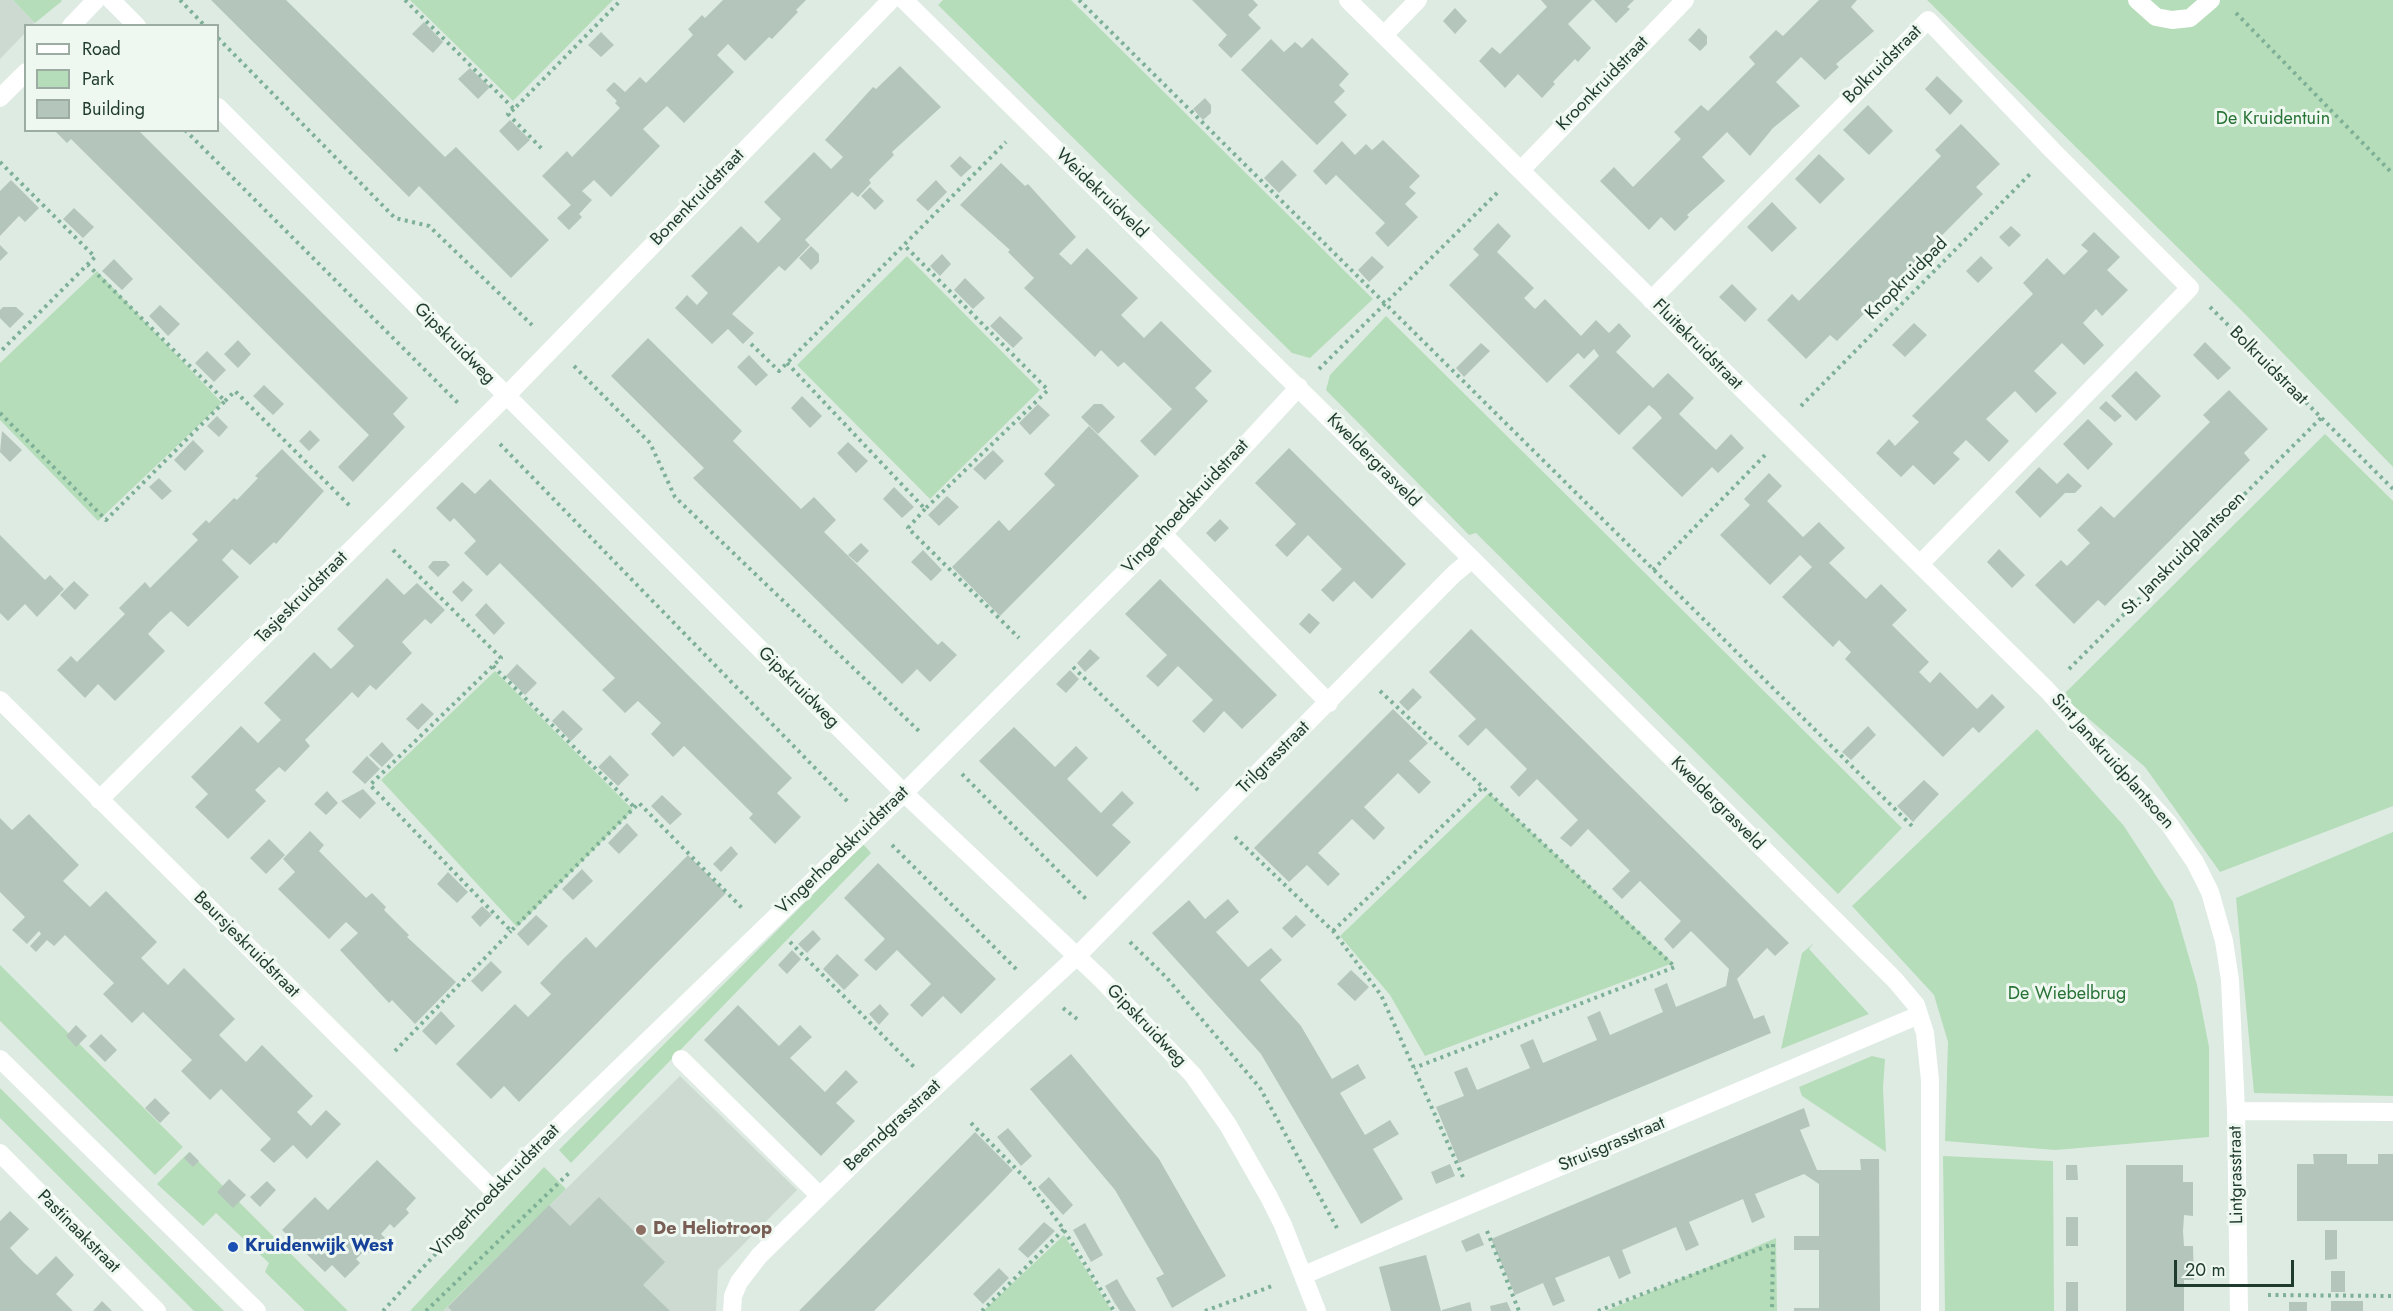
<!DOCTYPE html>
<html>
<head>
<meta charset="utf-8">
<style>
  body { margin:0 }
  #map { position:relative; width:2393px; height:1311px; overflow:hidden; background:#deebe3; font-family:Jost,sans-serif }
  canvas { display:block }
  .legend { position:absolute; left:24px; top:24px; width:195px; height:108px; box-sizing:border-box; background:#eff7f1; border:2px solid #9caca3; margin:0; padding:8px 10px; list-style:none; font-size:18px; color:#1f3b2e }
  .legend li { display:flex; align-items:center; gap:12px; height:30px }
  .legend b { width:30px; border:2px solid #9caca3 }
  .scale { position:absolute; left:2174px; top:1260px; width:120px; height:27px; box-sizing:border-box; border:3px solid #1f3b2e; border-top:0; padding-left:8px; font-size:18px; line-height:21px; white-space:nowrap; color:#1f3b2e; -webkit-text-stroke:4px #eff7f1; paint-order:stroke }
</style>
</head>
<body>
<div id="map">
<canvas width="2393" height="1311"></canvas>
<ul class="legend">
<li><b style="height:8px;background:#fff"></b>Road</li>
<li><b style="height:16px;background:#b6ddb9"></b>Park</li>
<li><b style="height:16px;background:#b4c5bb"></b>Building</li>
</ul>
<div class="scale">20 m</div>
</div>
<script>
const g = document.querySelector('canvas').getContext('2d');
g.lineJoin = 'round';
function paint(path, color) { g.fillStyle = color; g.fill(path, 'evenodd'); }
const toPath = rows => new Path2D(rows.map(r => 'M' + r).join(''));
function stroke(path, color, width, dash) { g.strokeStyle = color; g.lineWidth = width; g.lineCap = dash ? 'butt' : 'round'; g.setLineDash(dash || []); g.stroke(path); }
function write(font, color, halo, rows, align = 'center') {
  g.font = font + ' Jost,sans-serif'; g.lineWidth = 6; g.setLineDash([]); g.textBaseline = 'middle'; g.strokeStyle = halo; g.fillStyle = color; for (const [text, x, y, turn = 0] of rows) {
    g.save(); g.translate(x, y); g.rotate((+turn || 0) * Math.PI / 180); g.textAlign = isNaN(turn) ? turn : align; if (halo) g.strokeText(text, 0, 0); g.fillText(text, 0, 0); g.restore();
  }
}
paint(toPath([
  [0,0,13,0,35,23,26,26,25,33,0,59],
  [680,1076,797,1190,718,1270,716,1311,443,1311]
]), '#ccdad1');
paint(toPath([
  [13,0,61,0,62,1,35,23],
  [410,0,613,0,513,101],
  [943,0,1071,0,1373,299,1310,358,1292,353,938,5],
  [1927,0,2393,0,2393,467,2245,314],
  [907,256,1040,390,930,499,797,365],
  [97,271,222,403,98,521,0,420,0,363],
  [1386,316,1902,828,1838,894,1476,533,1469,535,1326,390,1330,375],
  [2325,434,2393,501,2393,806,2220,872,2145,767,2062,696],
  [495,671,633,810,517,927,381,780],
  [2037,729,2124,826,2173,902,2197,985,2209,1047,2209,1137,2055,1150,1945,1141,1948,1042,1934,995,1852,906],
  [1489,793,1673,963,1425,1056,1390,995,1340,936],
  [2393,832,2393,1096,2254,1093,2236,898],
  [863,844,871,853,571,1163,559,1150],
  [1814,943,1809,949,1869,1014,1781,1049,1802,953],
  [0,965,183,1147,155,1175,0,1021],
  [1872,1056,1885,1059,1883,1088,1886,1152,1802,1096,1799,1087],
  [0,1088,224,1311,194,1311,0,1118],
  [189,1152,348,1311,305,1311,265,1272,269,1263,216,1213,203,1226,157,1184],
  [1943,1156,2053,1161,2054,1311,1945,1311],
  [544,1167,566,1189,443,1311,410,1311],
  [1064,1235,1112,1311,983,1311],
  [1776,1238,1777,1311,1606,1311]
]), '#b6ddb9');
paint(toPath([
  [211,0,286,0,445,157,456,147,549,240,511,278,419,186,409,197],
  [723,0,806,0,796,10,798,12,772,39,769,37,745,61,728,44,717,55,734,72,684,123,667,106,643,129,660,146,611,197,594,180,582,191,592,200,579,214,582,217,569,230,557,218,571,205,542,176,567,151,572,157,620,108,615,103,617,101,606,90,614,82,625,92,640,77,646,83,693,35,688,29,702,15,705,18],
  [1192,0,1253,0,1258,5,1248,15,1261,28,1231,58,1218,45,1227,35],
  [1541,0,1592,0,1568,24,1591,48,1578,62,1575,59,1553,82,1555,84,1542,98,1518,74,1505,88,1479,61,1492,47,1500,54,1547,7],
  [1594,0,1634,0,1627,7,1630,9,1616,23],
  [1819,0,1857,0,1851,7,1874,31,1836,64,1839,67,1825,80,1801,57,1776,82,1800,106,1773,128,1750,156,1727,132,1702,157,1725,181,1687,215,1689,217,1675,231,1661,217,1649,230,1600,181,1614,167,1633,187,1681,139,1674,132,1701,105,1708,111,1755,64,1749,57,1776,30,1783,36],
  [1455,8,1467,21,1455,34,1443,21],
  [424,22,443,42,433,53,412,34],
  [1699,28,1707,36,1707,44,1700,51,1688,40],
  [601,32,614,45,601,57,588,45],
  [1312,38,1349,74,1339,85,1345,91,1334,102,1347,115,1317,145,1241,70,1271,39,1284,52,1295,42,1302,48],
  [900,66,941,107,892,152,894,155,869,180,871,183,858,197,852,192,805,240,810,245,785,271,779,266,732,314,754,333,743,344,728,329,712,344,675,308,687,295,697,305,708,293,691,276,741,226,758,243,781,219,764,202,814,152,831,169,843,157,825,140,873,87,876,89],
  [470,68,490,87,478,99,458,79],
  [1937,76,1963,101,1950,115,1925,89],
  [1205,98,1211,105,1211,113,1203,120,1193,109],
  [1868,105,1893,131,1869,155,1843,130],
  [510,120,530,140,518,151,499,131],
  [1961,124,2000,164,1976,187,1983,194,1837,341,1830,335,1806,359,1767,320,1792,294,1799,301,1846,253,1941,156,1935,150],
  [54,130,138,130,408,398,393,414,405,427,353,482,338,467,369,435,71,139,67,143],
  [1383,140,1420,176,1409,187,1416,193,1405,204,1418,217,1388,247,1375,233,1385,223,1336,175,1326,185,1313,171,1342,141,1355,155,1366,144,1372,150],
  [1819,154,1845,179,1820,204,1795,179],
  [960,156,972,167,961,177,950,166],
  [1282,160,1297,175,1279,193,1264,178],
  [1001,163,1025,186,1028,184,1076,237,1059,254,1071,265,1087,248,1138,298,1121,315,1144,338,1161,321,1212,371,1195,388,1208,401,1155,456,1140,441,1172,409,1124,362,1118,367,1101,350,1095,357,1024,288,1034,278,1008,252,1010,250,960,205],
  [11,180,39,208,25,222,19,216,0,236,0,191],
  [936,180,947,192,928,211,916,200],
  [870,187,884,201,875,210,861,196],
  [1772,202,1797,228,1772,252,1747,227],
  [74,208,94,227,83,238,63,219],
  [1498,223,1511,236,1497,252,1534,288,1524,298,1535,309,1545,299,1581,336,1596,320,1609,333,1619,323,1631,336,1616,352,1653,388,1668,373,1694,398,1679,414,1716,450,1731,434,1744,448,1718,473,1712,467,1682,497,1632,448,1662,418,1656,411,1649,405,1619,435,1569,386,1599,356,1594,349,1584,359,1578,353,1547,383,1449,285,1479,255,1473,249],
  [2011,226,2021,235,2009,247,1999,237],
  [2094,232,2120,257,2107,270,2128,290,2102,316,2096,309,2083,323,2104,345,2084,365,2062,343,2034,371,2057,393,2036,413,2015,391,1986,419,2009,441,1989,462,1966,440,1953,453,1960,459,1934,485,1913,465,1901,477,1876,453,1889,439,1895,446,1919,422,1912,416,2033,294,2023,283,2047,258,2064,275,2088,251,2081,245],
  [0,245,8,253,0,261],
  [811,246,819,254,819,262,811,270,799,258],
  [942,254,951,264,940,276,930,266],
  [1372,256,1384,267,1369,282,1358,270],
  [1981,256,1993,268,1978,283,1966,271],
  [114,259,133,279,122,290,102,271],
  [965,278,985,298,973,309,954,290],
  [1732,284,1757,309,1745,322,1719,297],
  [160,305,180,324,168,336,149,316],
  [3,307,16,307,24,314,10,328,0,318,0,310],
  [1000,316,1023,338,1013,348,990,326],
  [1914,323,1927,335,1905,357,1892,345],
  [648,338,742,431,733,441,801,509,814,497,836,520,824,532,938,645,942,641,957,655,930,682,917,669,902,684,693,478,704,468,611,376],
  [238,340,251,354,238,368,224,354],
  [2205,342,2231,368,2218,380,2193,355],
  [1481,343,1490,351,1464,377,1456,368],
  [207,351,226,370,214,382,195,363],
  [749,355,768,375,756,386,737,367],
  [2136,371,2161,396,2136,421,2111,396],
  [264,385,284,404,273,415,253,396],
  [2229,390,2268,429,2244,453,2250,460,2105,606,2098,600,2074,624,2035,585,2061,560,2067,566,2090,543,2077,530,2101,506,2114,518,2210,422,2203,415],
  [802,396,822,416,810,428,791,408],
  [2106,401,2122,416,2115,422,2099,408],
  [1038,404,1050,415,1030,435,1019,423],
  [1094,404,1102,404,1115,417,1098,434,1081,417],
  [217,416,228,427,219,437,207,426],
  [2088,419,2113,444,2088,470,2063,444],
  [1089,426,1139,476,1000,616,952,567,999,520,1009,531,1055,485,1044,474],
  [310,430,320,440,309,451,299,441],
  [2,431,22,450,10,462,0,452],
  [193,440,204,451,185,471,174,460],
  [848,442,868,461,856,473,837,453],
  [1289,448,1406,564,1372,599,1354,581,1333,602,1321,590,1342,569,1308,535,1287,557,1275,545,1296,524,1255,483],
  [282,449,324,491,276,544,274,542,250,565,232,549,222,560,239,577,188,627,171,611,159,622,148,634,165,651,115,701,98,684,85,698,57,670,71,656,77,662,125,614,119,608,145,582,150,588,198,540,192,534,206,520,209,523,234,498,237,500,258,478,255,476],
  [993,450,1004,461,985,480,973,469],
  [2039,467,2057,484,2068,473,2082,486,2075,493,2065,493,2040,518,2015,492],
  [1769,473,1782,486,1767,501,1803,537,1819,522,1845,548,1829,563,1866,599,1881,584,1907,610,1892,625,1929,662,1919,672,1930,683,1940,672,1977,709,1992,694,2005,707,1979,733,1973,727,1943,757,1845,659,1851,652,1839,640,1833,647,1782,597,1812,567,1800,555,1770,585,1720,535,1750,505,1744,499],
  [159,478,172,491,162,500,149,487],
  [490,479,792,778,777,793,801,817,775,844,749,818,753,814,684,746,673,757,651,734,661,723,638,701,625,713,602,690,615,678,500,563,487,576,464,553,476,541,454,518,450,522,436,508,462,482,475,494],
  [894,487,914,507,902,518,883,499],
  [947,496,959,507,939,526,928,515],
  [1220,519,1229,528,1215,542,1206,533],
  [0,535,45,580,50,575,64,589,37,617,25,604,8,621,0,613],
  [861,543,869,551,857,563,848,555],
  [1999,549,2025,575,2012,588,1987,562],
  [923,550,942,570,931,581,911,562],
  [433,561,446,561,450,565,438,577,428,567],
  [387,578,404,595,417,583,445,610,431,624,425,619,402,642,412,653,376,690,370,685,358,698,352,692,305,740,310,746,285,772,279,767,255,790,266,801,228,839,195,807,208,794,191,777,241,726,258,743,281,720,264,703,314,652,331,669,354,646,337,629],
  [1160,579,1277,695,1242,729,1224,711,1204,733,1192,721,1213,700,1178,666,1158,687,1146,676,1167,655,1125,614],
  [74,581,89,595,75,610,60,595],
  [463,581,473,590,462,602,452,592],
  [486,603,505,623,494,635,475,615],
  [1309,613,1320,623,1310,634,1299,624],
  [1471,629,1789,943,1775,956,1767,948,1737,979,1754,1019,1764,1015,1771,1033,1459,1163,1436,1107,1464,1096,1454,1072,1467,1067,1477,1090,1530,1068,1520,1045,1533,1039,1543,1063,1597,1040,1587,1017,1600,1011,1610,1035,1663,1012,1654,989,1667,983,1676,1007,1726,986,1729,969,1691,931,1673,949,1664,939,1681,921,1640,881,1622,899,1612,889,1630,871,1588,829,1571,847,1560,838,1578,820,1537,779,1519,797,1510,787,1527,769,1486,728,1468,746,1458,736,1476,719,1429,672],
  [1090,649,1100,658,1085,672,1077,663],
  [517,664,537,683,525,695,506,676],
  [1070,670,1079,679,1066,693,1056,684],
  [1413,688,1422,697,1408,711,1399,702],
  [422,703,434,714,418,730,406,719],
  [1393,709,1428,743,1409,761,1431,782,1419,794,1398,773,1364,807,1385,828,1374,840,1352,819,1318,853,1340,874,1328,886,1307,865,1289,882,1254,848],
  [563,710,583,729,571,741,552,721],
  [1868,726,1876,735,1851,760,1842,752],
  [1014,727,1055,767,1076,746,1088,758,1067,779,1101,813,1122,791,1134,803,1112,825,1131,842,1097,877,979,761],
  [382,742,394,755,382,767,369,755],
  [610,755,629,775,618,786,598,767],
  [367,756,380,769,365,784,352,772],
  [1924,780,1939,794,1913,822,1897,806],
  [363,789,376,803,360,819,341,801],
  [327,791,338,803,326,815,314,804],
  [662,795,682,814,670,825,651,806],
  [29,814,79,865,63,881,90,907,106,891,157,942,141,958,168,985,184,968,235,1019,219,1035,246,1062,262,1045,313,1096,297,1112,311,1126,326,1110,341,1124,307,1159,293,1145,274,1163,260,1150,271,1139,221,1089,210,1100,181,1071,192,1060,143,1012,132,1023,103,994,114,983,65,935,54,946,47,940,36,952,30,946,41,934,39,931,27,944,12,930,25,917,0,892,0,818,12,830],
  [627,823,638,835,619,854,608,843],
  [310,831,324,845,319,851,366,898,372,893,386,907,384,910,409,935,407,937,456,982,415,1024,392,1000,389,1003,340,950,358,933,346,922,329,939,278,889,295,872,283,859],
  [269,839,285,855,266,874,250,858],
  [731,846,738,854,721,872,713,864],
  [688,855,726,893,519,1102,504,1086,491,1099,456,1064,515,1004,528,1017,551,994,540,983,562,960,586,937,596,948],
  [878,863,996,979,961,1014,943,996,922,1017,910,1005,931,984,897,950,876,971,864,960,885,939,844,898],
  [582,869,593,881,573,900,562,889],
  [448,872,468,892,457,903,437,884],
  [1228,899,1239,912,1216,932,1248,967,1271,948,1282,960,1260,980,1301,1026,1332,1079,1358,1064,1366,1078,1340,1093,1365,1135,1390,1120,1399,1134,1373,1149,1403,1199,1361,1224,1261,1054,1152,933,1189,900,1205,919],
  [482,906,492,915,480,927,471,917],
  [536,915,548,926,528,946,517,934],
  [1296,915,1306,925,1292,938,1282,928],
  [813,930,821,939,807,953,798,944],
  [792,950,801,959,787,974,778,965],
  [837,954,859,975,844,990,823,969],
  [491,961,502,972,482,992,471,981],
  [1351,970,1369,987,1355,1001,1337,984],
  [880,1004,889,1014,879,1025,869,1014],
  [738,1005,779,1046,800,1025,812,1037,790,1058,825,1092,846,1070,858,1082,836,1103,855,1121,821,1156,704,1040],
  [441,1011,455,1026,436,1045,422,1031],
  [76,1025,87,1036,76,1047,66,1036],
  [101,1034,117,1050,105,1062,89,1046],
  [1071,1054,1159,1159,1226,1276,1172,1308,1156,1278,1164,1274,1115,1190,1030,1089],
  [155,1098,170,1113,160,1123,145,1108],
  [1804,1108,1810,1126,1800,1130,1817,1170,1861,1170,1860,1159,1879,1159,1880,1311,1794,1311,1794,1308,1819,1308,1819,1250,1794,1250,1794,1236,1819,1236,1819,1184,1804,1174,1755,1194,1765,1217,1752,1223,1743,1199,1689,1222,1699,1245,1686,1251,1676,1227,1622,1250,1631,1273,1619,1279,1609,1256,1555,1278,1565,1301,1553,1306,1543,1283,1515,1295,1491,1239],
  [1008,1128,1032,1156,1021,1166,997,1137],
  [975,1132,1013,1170,990,1194,874,1311,799,1311],
  [190,1152,199,1161,193,1167,184,1158],
  [2313,1154,2347,1154,2347,1164,2378,1164,2378,1154,2393,1154,2393,1221,2297,1221,2297,1164,2314,1164],
  [377,1160,416,1198,406,1209,409,1213,394,1228,390,1224,381,1234,385,1238,369,1253,366,1249,356,1259,360,1263,345,1278,332,1265,325,1272,282,1230,315,1197,328,1210],
  [1450,1164,1455,1176,1436,1184,1431,1172],
  [2066,1165,2077,1165,2078,1180,2066,1180],
  [2126,1165,2183,1165,2183,1182,2193,1182,2193,1216,2184,1215,2183,1231,2184,1246,2193,1246,2194,1280,2184,1280,2184,1311,2126,1311],
  [1049,1177,1073,1205,1063,1215,1038,1187],
  [229,1179,246,1195,233,1208,217,1192],
  [267,1181,276,1190,260,1207,250,1197],
  [599,1197,665,1262,643,1285,670,1311,452,1311,448,1307,549,1205,570,1226],
  [10,1211,29,1229,10,1248,23,1262,37,1275,56,1256,74,1275,56,1294,73,1311,0,1311,0,1221],
  [2066,1217,2078,1217,2078,1246,2066,1246],
  [1044,1222,1055,1231,1028,1258,1018,1249],
  [1085,1223,1103,1255,1091,1262,1073,1230],
  [2325,1230,2337,1230,2337,1259,2325,1260],
  [1479,1233,1484,1245,1466,1252,1461,1241],
  [1426,1255,1441,1311,1391,1311,1379,1267],
  [999,1268,1009,1278,983,1304,973,1294],
  [2331,1271,2345,1271,2345,1292,2331,1292],
  [1117,1279,1126,1295,1136,1311,1120,1311,1114,1302,1105,1286],
  [2066,1282,2078,1282,2078,1311,2066,1311],
  [102,1301,112,1311,93,1311],
  [2331,1301,2363,1301,2363,1311,2331,1311],
  [1470,1302,1472,1311,1442,1311,1442,1310],
  [1507,1302,1511,1311,1491,1311,1490,1306],
  [2289,1302,2307,1302,2307,1311,2289,1311]
]), '#b4c5bb');
stroke(toPath([
  [180,0,205,26],
  [405,0,514,109,621,0],
  [1079,0,1914,828],
  [2236,13,2393,174],
  [218,38,395,218,429,226,532,325],
  [514,109,508,114,542,149],
  [185,130,458,403],
  [0,162,95,257,0,352],
  [2210,307,2393,489],
  [751,344,779,371,1006,142],
  [787,363,925,509,1048,390,904,245],
  [574,366,650,443,675,497,921,733],
  [1319,369,1500,190],
  [225,401,235,391,352,508],
  [1801,406,2031,173],
  [0,413,106,520,225,401,88,265],
  [500,444,850,804],
  [925,509,908,528,1019,638],
  [393,550,501,658,370,785,511,931,639,803,743,909],
  [1653,570,1767,453],
  [493,666,635,808],
  [1073,667,1198,790],
  [2069,669,2321,418],
  [1380,691,1675,967,1414,1068],
  [962,774,1088,901],
  [1235,837,1333,931,1381,995,1463,1177],
  [892,845,1018,971],
  [1333,931,1482,788],
  [790,942,914,1067],
  [1130,942,1166,977,1260,1088,1337,1228],
  [1063,1008,1077,1019],
  [395,1051,511,931],
  [971,1123,1029,1182,1062,1227,1114,1311],
  [1487,1231,1519,1311],
  [2268,1295,2393,1296],
  [383,1311,474,1212],
  [426,1311,569,1173],
  [982,1311,1064,1229],
  [1205,1311,1275,1285],
  [1598,1311,1773,1244,1772,1311]
]), '#7db096', 4, [3, 4.5]);
stroke(toPath([
  [111,0,137,26],
  [904,0,1472,559,1895,980,1916,1005,1925,1033,1930,1080,1930,1311],
  [1348,0,2047,690,2169,824,2195,862,2210,892,2224,941,2230,980,2236,1111,2239,1311],
  [2137,0,2156,17,2172,20,2190,18,2211,0],
  [71,26,96,0],
  [1384,35,1418,0],
  [0,98,26,72],
  [218,107,904,793,1102,980,1193,1075,1228,1125,1269,1197,1283,1225,1317,1311],
  [1522,169,1685,0],
  [1651,300,1928,20,2053,151,2190,288,1920,564],
  [1163,534,1329,703],
  [0,700,493,1190,904,793,1163,534,1299,387],
  [99,800,506,396,891,0],
  [0,1059,257,1311],
  [681,1059,820,1196],
  [2236,1111,2393,1112],
  [0,1153,157,1311],
  [1304,1275,1919,1015],
  [732,1311,733,1296,739,1282,759,1256,861,1156,1076,957,1454,574,1472,559]
]), '#fff', 18);
for (const [x, y, r, color] of [
  [641,1230,6,"#8d6e63"],
  [233,1247,6,"#1a4fb4"]
]) { const dot = new Path2D(); dot.arc(x, y, r, 0, 2 * Math.PI); g.fillStyle = color; g.fill(dot); stroke(dot, '#eff7f1', 2); }
write('18px', '#1f3b2e', '#eff7f1', [
  ["Bolkruidstraat",1883,65,-45],
  ["Kroonkruidstraat",1603,84,-46],
  ["Weidekruidveld",1101,194,44],
  ["Bonenkruidstraat",698,198,-46],
  ["Knopkruidpad",1907,279,-45],
  ["Gipskruidweg",454,344,45],
  ["Fluitekruidstraat",1697,345,45],
  ["Bolkruidstraat",2268,366,45],
  ["Kweldergrasveld",1373,461,45],
  ["Vingerhoedskruidstraat",1186,507,-47],
  ["St. Janskruidplantsoen",2184,554,-45],
  ["Tasjeskruidstraat",302,598,-45],
  ["Gipskruidweg",798,688,45],
  ["Trilgrasstraat",1274,758,-45],
  ["Sint Janskruidplantsoen",2112,762,48],
  ["Kweldergrasveld",1717,804,45],
  ["Vingerhoedskruidstraat",843,851,-44],
  ["Beursjeskruidstraat",246,945,45],
  ["Gipskruidweg",1146,1026,46],
  ["Beemdgrasstraat",893,1126,-43],
  ["Struisgrasstraat",1612,1145,-23],
  ["Lintgrasstraat",2237,1175,-91],
  ["Vingerhoedskruidstraat",496,1191,-46],
  ["Pastinaakstraat",78,1232,45]
]);
write('18px', '#287336', '#eff7f1', [
  ["De Kruidentuin",2273,120],
  ["De Wiebelbrug",2067,995]
]);
write('bold 18px', '#785e54', '#eff7f1', [
  ["De Heliotroop",653,1230]
], 'left');
write('bold 18px', '#164399', '#eff7f1', [
  ["Kruidenwijk West",245,1247]
], 'left');
</script>
</body>
</html>
